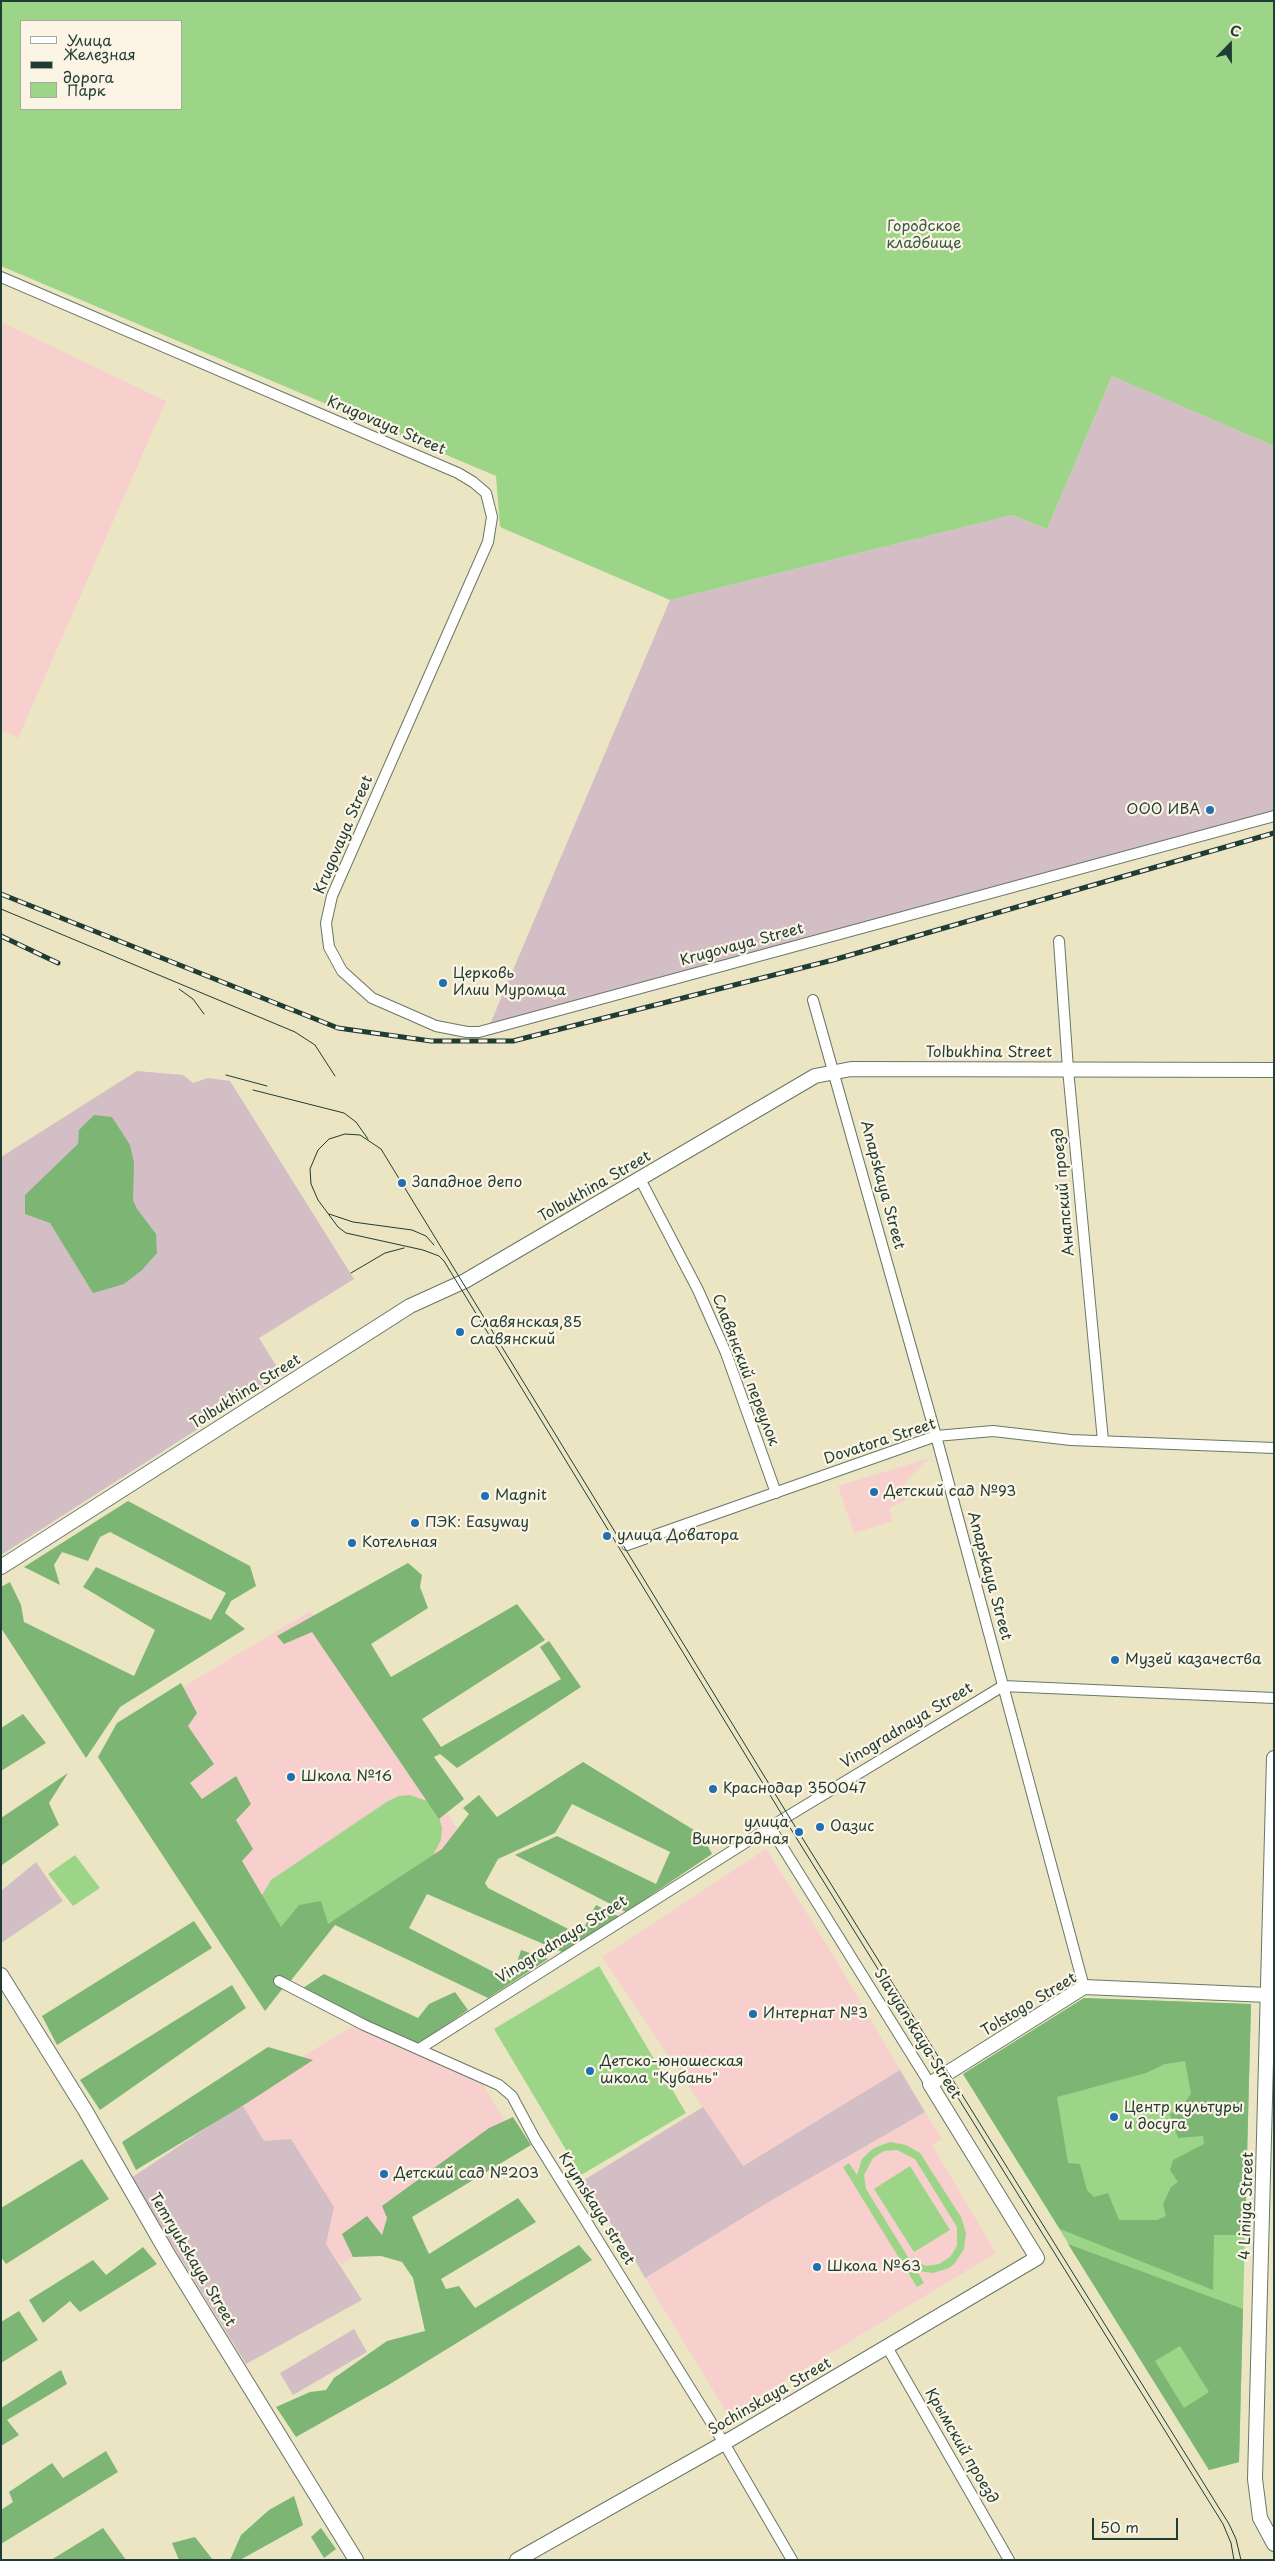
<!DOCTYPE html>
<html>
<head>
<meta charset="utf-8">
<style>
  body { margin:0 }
  #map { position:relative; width:1275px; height:2561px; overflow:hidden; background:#ece5c4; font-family:"Playpen Sans",sans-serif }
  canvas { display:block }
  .frame { position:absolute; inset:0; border:2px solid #1f3d34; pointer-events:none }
  .legend { position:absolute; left:20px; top:20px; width:162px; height:90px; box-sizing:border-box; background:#fcf5e5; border:1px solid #a4ab9e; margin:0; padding:6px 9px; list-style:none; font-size:15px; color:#1f3d34 }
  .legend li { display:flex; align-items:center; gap:10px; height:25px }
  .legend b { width:25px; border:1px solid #a4ab9e }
  .north { position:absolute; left:1205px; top:20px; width:50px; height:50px; -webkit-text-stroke:4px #fcf5e5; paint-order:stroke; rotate:22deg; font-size:14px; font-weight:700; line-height:20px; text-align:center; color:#1f3d34 }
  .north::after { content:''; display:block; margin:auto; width:18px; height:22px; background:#1f3d34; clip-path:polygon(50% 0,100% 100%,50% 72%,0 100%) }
  .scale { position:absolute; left:1092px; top:2518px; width:86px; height:22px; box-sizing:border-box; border:2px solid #1f3d34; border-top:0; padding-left:6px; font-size:15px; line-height:18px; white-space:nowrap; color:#1f3d34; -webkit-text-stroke:4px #fcf5e5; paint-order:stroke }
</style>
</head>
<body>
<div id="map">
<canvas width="1275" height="2561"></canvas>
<div class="frame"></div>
<ul class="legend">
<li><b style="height:6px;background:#fff"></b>Улица</li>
<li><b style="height:6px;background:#1f3d34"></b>Железная дорога</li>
<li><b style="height:14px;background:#9cd587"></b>Парк</li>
</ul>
<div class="north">С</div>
<div class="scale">50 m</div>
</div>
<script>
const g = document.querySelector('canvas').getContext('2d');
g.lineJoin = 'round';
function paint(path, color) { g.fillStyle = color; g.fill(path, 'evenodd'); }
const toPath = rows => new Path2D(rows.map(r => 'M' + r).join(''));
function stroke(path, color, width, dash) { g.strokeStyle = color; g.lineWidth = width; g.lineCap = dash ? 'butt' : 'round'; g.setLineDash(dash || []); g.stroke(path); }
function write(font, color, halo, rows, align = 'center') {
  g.font = font + ' "Playpen Sans",sans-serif'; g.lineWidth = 4.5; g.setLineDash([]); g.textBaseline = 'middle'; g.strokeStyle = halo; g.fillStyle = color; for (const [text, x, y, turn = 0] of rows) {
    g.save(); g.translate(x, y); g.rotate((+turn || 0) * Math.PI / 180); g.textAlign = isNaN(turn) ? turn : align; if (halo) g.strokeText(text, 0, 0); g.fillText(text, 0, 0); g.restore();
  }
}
paint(toPath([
  [1,322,166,401,18,738,1,730],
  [929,1458,906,1481,908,1499,889,1509,892,1521,854,1533,838,1486],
  [310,1611,464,1838,286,1959,123,1723],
  [766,1849,832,1953,900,2070,742,2166,602,1957],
  [358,2023,482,2083,515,2138,393,2211,404,2227,341,2265,326,2244,237,2096],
  [925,2112,942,2139,932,2145,996,2253,728,2415,645,2278,767,2203]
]), '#f7d0ce');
paint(toPath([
  [1112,376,1274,446,1274,821,485,1036,670,600,1012,515,1047,529],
  [137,1071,183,1075,193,1083,208,1078,230,1081,354,1279,259,1338,282,1375,1,1555,1,1157],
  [36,1862,63,1901,1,1943,1,1891],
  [900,2070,925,2112,767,2203,645,2278,623,2239,579,2183,703,2107,743,2166],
  [242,2104,264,2141,291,2139,334,2207,326,2244,362,2300,246,2364,131,2178],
  [354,2329,367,2352,293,2395,280,2373]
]), '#d2bec4');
paint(toPath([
  [1,1,1274,1,1274,446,1112,376,1047,529,1012,515,670,600,500,527,496,476,1,266],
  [181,21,181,109,21,109,21,21],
  [410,1795,427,1801,439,1817,442,1828,441,1840,433,1855,315,1934,269,1925,262,1895,271,1880,388,1801,399,1796],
  [75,1855,100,1888,73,1906,48,1874],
  [599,1966,686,2113,581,2175,494,2029],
  [1084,1998,1251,2004,1239,2462,1209,2470,963,2074],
  [890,2142,906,2145,920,2153,961,2217,966,2233,964,2249,955,2263,949,2268,933,2273,917,2271,924,2283,917,2287,843,2167,849,2163,857,2175,862,2159,868,2153,874,2148],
  [897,2150,915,2159,957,2227,957,2246,950,2257,939,2264,926,2266,908,2257,866,2189,864,2175,873,2158,884,2151],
  [910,2166,950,2230,914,2252,874,2189]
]), '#9cd587');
paint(toPath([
  [94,1115,112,1117,130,1145,134,1163,133,1200,137,1209,156,1234,157,1253,142,1270,124,1284,93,1293,50,1223,25,1214,25,1195,78,1144,79,1130],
  [128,1501,250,1566,256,1586,231,1601,225,1613,245,1629,120,1707,86,1758,1,1628,1,1587,10,1582,21,1605,24,1622,134,1676,155,1630,83,1587,96,1567,211,1620,226,1593,110,1532,100,1537,88,1561,62,1552,54,1565,60,1585,24,1567],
  [408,1563,422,1575,420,1587,428,1608,371,1644,391,1677,517,1604,545,1640,422,1719,441,1747,561,1679,540,1647,549,1641,581,1687,457,1768,440,1754,434,1757,464,1799,439,1819,312,1632,284,1644,277,1636],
  [181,1683,197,1713,188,1726,214,1764,190,1783,202,1799,236,1776,251,1804,236,1820,253,1849,242,1861,281,1927,299,1905,321,1901,328,1924,442,1849,469,1814,463,1808,479,1795,497,1817,583,1762,702,1835,712,1854,626,1912,515,1855,557,1836,656,1884,670,1852,572,1804,555,1833,498,1859,485,1883,488,1888,580,1935,596,1905,620,1917,562,1952,427,1894,409,1928,511,1981,521,1950,548,1959,488,1998,335,1925,289,1983,278,1978,275,1985,283,1988,265,2011,98,1757,117,1723],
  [23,1714,46,1743,1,1771,1,1728],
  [68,1773,49,1803,59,1825,2,1865,1,1818],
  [194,1921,212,1948,57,2045,42,2016],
  [324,1974,418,2018,429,2004,455,1992,468,2010,416,2046,303,1988],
  [232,1985,246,2008,100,2110,80,2080],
  [1084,1998,1251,2004,1245,2235,1214,2235,1213,2290,1060,2229,963,2074],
  [1185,2061,1191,2094,1181,2107,1170,2114,1178,2138,1203,2136,1204,2144,1173,2160,1170,2170,1178,2182,1171,2187,1163,2204,1166,2216,1157,2220,1119,2220,1108,2193,1094,2197,1087,2190,1080,2164,1068,2163,1057,2097,1146,2073,1165,2064],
  [268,2047,313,2060,247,2103,136,2170,122,2142],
  [513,2117,531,2145,412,2217,429,2254,518,2198,536,2222,441,2279,446,2289,459,2286,475,2308,579,2245,592,2260,390,2384,296,2437,276,2407,310,2392,326,2390,334,2378,387,2341,425,2331,413,2278,402,2262,381,2256,353,2257,342,2234,367,2216,382,2235,387,2218,382,2206,489,2128],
  [82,2159,109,2199,6,2264,1,2257,1,2208],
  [1068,2244,1243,2309,1239,2462,1209,2470],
  [1180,2346,1209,2392,1184,2408,1155,2361],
  [143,2247,157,2264,80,2312,70,2301,43,2323,29,2300,93,2260,106,2275],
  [19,2311,38,2340,1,2363,1,2322],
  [61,2370,67,2384,7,2420,19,2435,1,2446,1,2408],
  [106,2451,118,2472,1,2544,1,2510,13,2502,9,2492,52,2463,63,2478],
  [294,2496,303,2525,240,2560,230,2560,241,2535,269,2510],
  [103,2528,126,2560,51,2560],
  [321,2528,336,2549,324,2558,311,2537],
  [195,2537,213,2560,179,2560,172,2543]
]), '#7db674');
const street = toPath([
  [1,277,458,473,473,482,486,493,492,517,488,542,332,896,326,923,329,947,342,971,372,998,411,1015,436,1026,467,1032,479,1032,1274,816],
  [1059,941,1068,1069,1103,1441],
  [813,1000,936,1436,1084,1987],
  [640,1179,698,1290,726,1353,776,1493],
  [627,1545,936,1436,993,1431,1071,1440,1274,1448],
  [770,1827,930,2084],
  [279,1981,364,2025,499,2085,512,2096,535,2139,724,2443,792,2560],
  [419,2049,770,1827,1003,1686,1274,1698],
  [887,2347,1009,2560]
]);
const secondary = toPath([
  [1,1567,410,1306,465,1281,815,1076,851,1069,1274,1070],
  [1274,1758,1255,2479,1260,2518,1274,2544],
  [1,1975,85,2110,169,2256,356,2560],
  [517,2560,724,2443,1037,2258,930,2084,1084,1987,1268,1995]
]);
stroke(street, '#677866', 12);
stroke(secondary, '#677866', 16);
stroke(street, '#fff', 10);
stroke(secondary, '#fff', 14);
stroke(toPath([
  [1,909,295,1032,315,1045,335,1076],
  [179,989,193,999,204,1014],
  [226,1075,267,1086],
  [253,1090,344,1113,356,1122,368,1139],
  [329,1214,353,1222,412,1230,426,1236,434,1245],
  [351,1273,385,1253,404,1248],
  [1234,2560,1231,2543,1223,2524,784,1818,444,1261,439,1256,423,1250,346,1233,338,1227,318,1200,311,1184,310,1169,318,1150,329,1139,345,1134,360,1135,381,1149,788,1815,1229,2524,1236,2539,1241,2560]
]), '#1f3d34', 1);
const rail = toPath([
  [1,894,338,1028,431,1041,513,1041,833,960,1274,833],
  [1,936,58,963]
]);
stroke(rail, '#1f3d34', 5);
stroke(rail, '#fcf5e5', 3, [9]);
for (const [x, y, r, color] of [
  [1210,810,5,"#1f6fb2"],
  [443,983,5,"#1f6fb2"],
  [402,1183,5,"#1f6fb2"],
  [460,1332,5,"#1f6fb2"],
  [874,1492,5,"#1f6fb2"],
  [485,1496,5,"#1f6fb2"],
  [415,1523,5,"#1f6fb2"],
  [607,1536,5,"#1f6fb2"],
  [352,1543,5,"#1f6fb2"],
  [1115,1660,5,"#1f6fb2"],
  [291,1777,5,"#1f6fb2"],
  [713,1789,5,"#1f6fb2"],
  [820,1827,5,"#1f6fb2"],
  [799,1832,5,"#1f6fb2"],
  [753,2014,5,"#1f6fb2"],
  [590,2071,5,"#1f6fb2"],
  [1114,2117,5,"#1f6fb2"],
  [384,2174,5,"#1f6fb2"],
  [817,2267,5,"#1f6fb2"]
]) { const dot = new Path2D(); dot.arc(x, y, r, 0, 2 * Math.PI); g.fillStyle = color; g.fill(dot); stroke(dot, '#fcf5e5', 2); }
write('15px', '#385b45', '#fcf5e5', [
  ["Городское",924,227],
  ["кладбище",924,244]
]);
write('15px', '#1f3d34', '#fcf5e5', [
  ["Krugovaya Street",386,426,23],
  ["Krugovaya Street",344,835,-67],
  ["Krugovaya Street",742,945,-15],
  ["Tolbukhina Street",989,1053],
  ["Anapskaya Street",882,1185,75],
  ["Tolbukhina Street",595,1187,-30],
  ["Анапский проезд",1064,1192,-95],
  ["Славянский переулок",745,1370,69],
  ["Tolbukhina Street",246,1392,-32],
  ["Dovatora Street",880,1442,-18],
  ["Anapskaya Street",989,1576,75],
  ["Vinogradnaya Street",907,1726,-31],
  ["Vinogradnaya Street",562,1940,-32],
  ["Tolstogo Street",1029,2005,-31],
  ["Slavyanskaya Street",917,2034,58],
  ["4 Liniya Street",1247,2206,-88],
  ["Krymskaya street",596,2209,58],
  ["Temryukskaya Street",192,2260,59],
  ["Sochinskaya Street",770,2397,-30],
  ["Крымский проезд",961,2446,60]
]);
write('15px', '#1f3d34', '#fcf5e5', [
  ["ООО ИВА",1200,810,"right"],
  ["Церковь",453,974],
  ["Илии Муромца",453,991],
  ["Западное депо",412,1183],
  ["Славянская,85",470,1323],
  ["славянский",470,1340],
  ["Детский сад №93",884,1492],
  ["Magnit",495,1496],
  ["ПЭК: Easyway",425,1523],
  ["улица Доватора",617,1536],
  ["Котельная",362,1543],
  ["Музей казачества",1125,1660],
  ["Школа №16",301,1777],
  ["Краснодар 350047",723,1789],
  ["улица",789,1823,"right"],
  ["Виноградная",789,1840,"right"],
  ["Оазис",830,1827],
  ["Интернат №3",763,2014],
  ["Детско-юношеская",600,2062],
  ["школа \"Кубань\"",600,2079],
  ["Центр культуры",1124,2108],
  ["и досуга",1124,2125],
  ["Детский сад №203",394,2174],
  ["Школа №63",827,2267]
], 'left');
</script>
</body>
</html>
